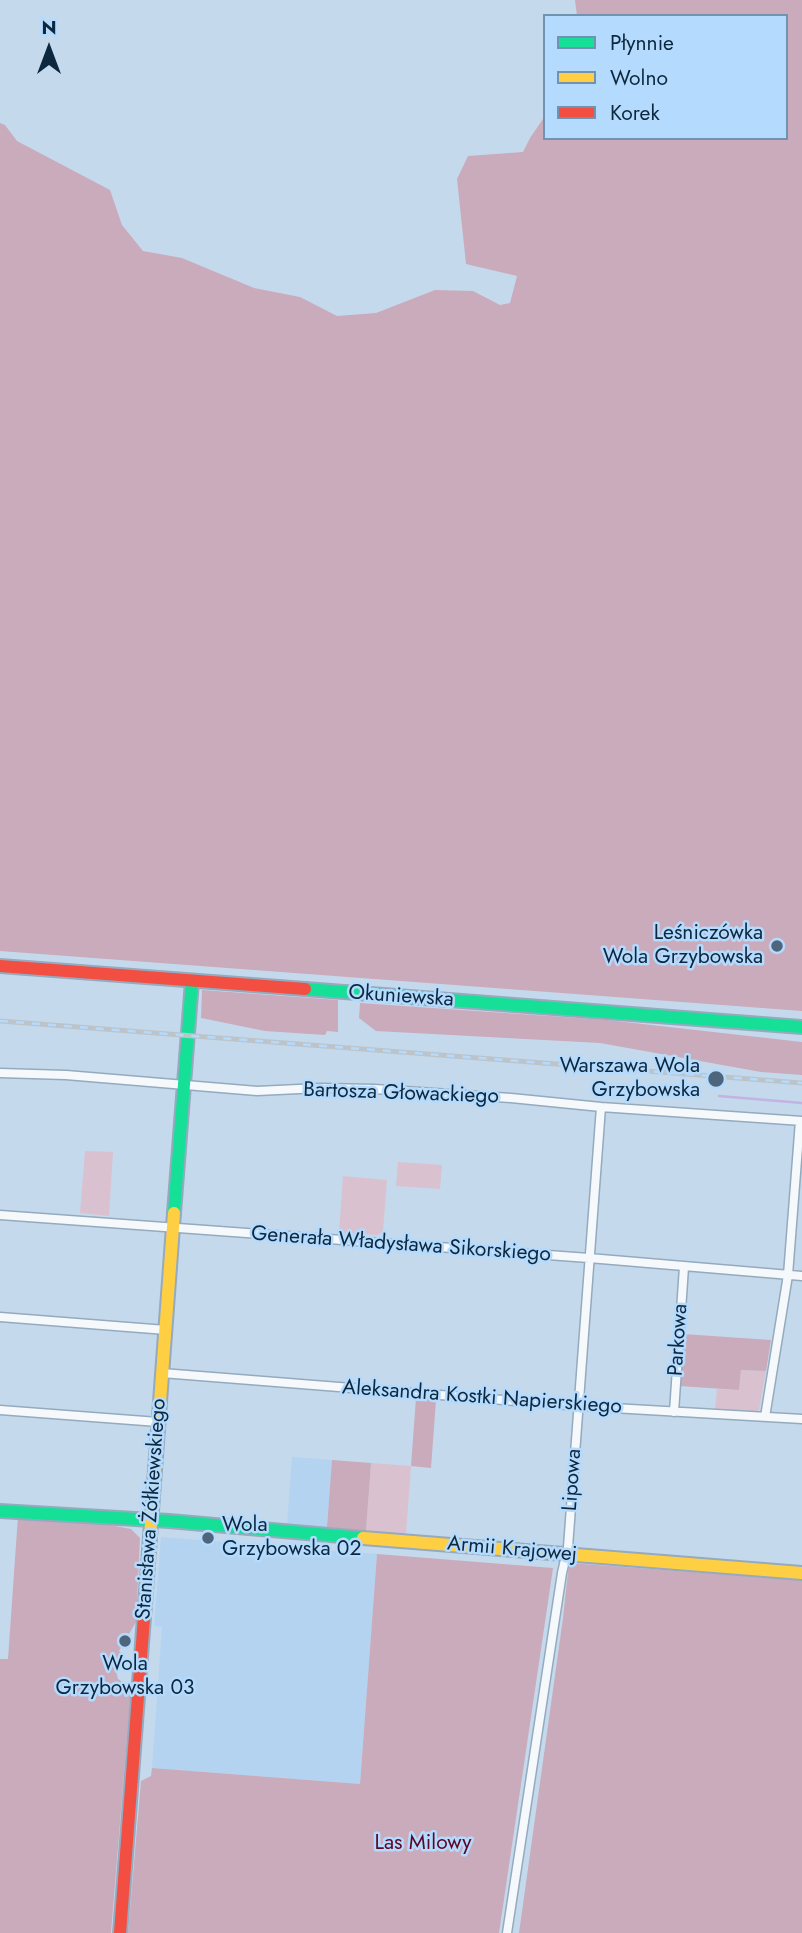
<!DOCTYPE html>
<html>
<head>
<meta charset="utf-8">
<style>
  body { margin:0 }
  #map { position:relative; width:802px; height:1933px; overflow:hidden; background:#c5d9ec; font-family:Jost,sans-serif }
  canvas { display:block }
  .legend { position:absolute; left:543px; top:14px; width:245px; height:126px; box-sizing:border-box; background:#b4dafd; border:2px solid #7193b1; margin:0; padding:9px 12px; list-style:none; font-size:21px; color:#0d283e }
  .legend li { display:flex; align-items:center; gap:14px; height:35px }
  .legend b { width:35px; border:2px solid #7193b1 }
  .north { position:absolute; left:14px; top:14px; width:70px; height:70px; -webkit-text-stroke:5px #b4dafd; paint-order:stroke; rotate:0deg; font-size:19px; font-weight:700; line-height:28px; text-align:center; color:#0d283e }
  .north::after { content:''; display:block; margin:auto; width:24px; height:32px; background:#0d283e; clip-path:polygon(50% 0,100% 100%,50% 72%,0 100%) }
</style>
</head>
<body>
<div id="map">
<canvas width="802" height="1933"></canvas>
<ul class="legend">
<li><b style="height:9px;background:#16e098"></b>Płynnie</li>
<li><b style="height:9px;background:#ffcf43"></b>Wolno</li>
<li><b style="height:9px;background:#f24e42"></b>Korek</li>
</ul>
<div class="north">N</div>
</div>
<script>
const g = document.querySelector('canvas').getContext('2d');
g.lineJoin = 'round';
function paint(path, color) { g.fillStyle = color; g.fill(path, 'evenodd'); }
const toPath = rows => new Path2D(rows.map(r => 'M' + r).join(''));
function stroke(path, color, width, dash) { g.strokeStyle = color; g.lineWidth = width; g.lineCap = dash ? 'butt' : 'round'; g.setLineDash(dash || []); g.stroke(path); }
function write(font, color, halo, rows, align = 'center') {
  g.font = font + ' Jost,sans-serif'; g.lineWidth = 5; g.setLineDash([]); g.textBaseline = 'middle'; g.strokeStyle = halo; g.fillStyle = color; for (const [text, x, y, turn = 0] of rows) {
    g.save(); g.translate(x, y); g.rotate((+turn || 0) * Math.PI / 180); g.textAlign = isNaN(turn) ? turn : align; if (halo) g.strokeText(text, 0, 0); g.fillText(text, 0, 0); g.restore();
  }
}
paint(toPath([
  [292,1457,332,1460,327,1527,287,1525],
  [161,1537,377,1554,360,1784,152,1768,162,1627,154,1626]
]), '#b3d3f1');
paint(toPath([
  [85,1151,113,1152,109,1216,80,1213],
  [398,1162,442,1165,440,1189,396,1186],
  [343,1176,387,1180,383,1231,378,1235,339,1233],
  [741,1370,766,1371,759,1410,756,1412,715,1409,717,1389,739,1390],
  [371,1463,411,1466,406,1534,366,1531]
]), '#dac1d0');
paint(toPath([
  [575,0,802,0,802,1011,0,951,0,123,5,125,17,141,110,190,122,225,143,251,182,258,254,288,300,297,337,316,376,313,435,290,473,291,500,305,510,303,517,276,466,264,457,179,468,156,523,152,530,138,545,116,545,138,786,138,786,16,577,16],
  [202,990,338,1000,338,1032,327,1031,325,1035,265,1031,201,1018],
  [360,1003,607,1020,802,1042,802,1075,761,1072,600,1043,376,1031,359,1018],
  [683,1334,771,1340,766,1371,741,1370,739,1390,679,1386],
  [416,1398,436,1400,431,1468,411,1466],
  [332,1460,371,1463,366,1531,327,1527],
  [18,1516,99,1523,131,1529,140,1538,136,1622,119,1651,121,1653,115,1667,118,1679,131,1688,111,1933,0,1933,0,1659,8,1659],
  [377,1554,553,1568,499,1933,128,1933,141,1781,151,1776,152,1768,360,1784],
  [569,1563,802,1580,802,1933,519,1933,563,1618]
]), '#c9abbc');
stroke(toPath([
  [719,1096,802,1103]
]), '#c2b3e2', 2.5);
const street = toPath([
  [0,1073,66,1075,257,1091,320,1088,374,1089,511,1098,601,1107,802,1121],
  [0,1215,589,1258,802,1276],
  [0,1317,166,1330],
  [162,1373,579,1406,802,1419],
  [0,1410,158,1422],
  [674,1412,684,1267],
  [765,1417,788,1275,800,1121],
  [507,1933,562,1573,568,1547,601,1107]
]);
const fast = toPath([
  [305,989,802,1027],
  [174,1213,192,981],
  [0,1511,169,1521,363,1538]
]);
const slow = toPath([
  [363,1538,802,1573],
  [146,1591,174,1213]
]);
const jam = toPath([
  [0,966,305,989],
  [120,1933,146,1591]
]);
stroke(street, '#95aabe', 11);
stroke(fast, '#95aabe', 16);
stroke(slow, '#95aabe', 16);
stroke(jam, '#95aabe', 16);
stroke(street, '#f6f9fc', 8);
stroke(fast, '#16e098', 12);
stroke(slow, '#ffcf43', 12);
stroke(jam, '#f24e42', 12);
const rail = toPath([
  [0,1021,802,1083]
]);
stroke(rail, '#bcc4ca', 5);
stroke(rail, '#b4dafd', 2.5, [8]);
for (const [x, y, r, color] of [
  [777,946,7,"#4d667b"],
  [716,1079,9,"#4d667b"],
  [208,1538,7,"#4d667b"],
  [125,1641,7,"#4d667b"]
]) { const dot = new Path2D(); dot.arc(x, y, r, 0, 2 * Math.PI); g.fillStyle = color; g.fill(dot); stroke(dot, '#b4dafd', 2.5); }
write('21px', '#0d283e', '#b4dafd', [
  ["Leśniczówka",763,934],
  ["Wola Grzybowska",763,958],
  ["Warszawa Wola",700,1067],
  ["Grzybowska",700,1091],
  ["Wola",222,1526,"left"],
  ["Grzybowska 02",222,1550,"left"],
  ["Wola",125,1665,"center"],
  ["Grzybowska 03",125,1689,"center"]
], 'right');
write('21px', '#0d283e', '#b4dafd', [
  ["Okuniewska",401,997,4],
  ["Bartosza Głowackiego",401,1094,2],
  ["Generała Władysława Sikorskiego",401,1245,4],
  ["Parkowa",679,1340,-86],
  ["Aleksandra Kostki Napierskiego",482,1398,4],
  ["Lipowa",573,1480,-86],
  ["Stanisława Żółkiewskiego",152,1509,-86],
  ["Armii Krajowej",512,1550,5]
]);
write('21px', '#5d0526', '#b4dafd', [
  ["Las Milowy",423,1844]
]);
</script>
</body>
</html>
